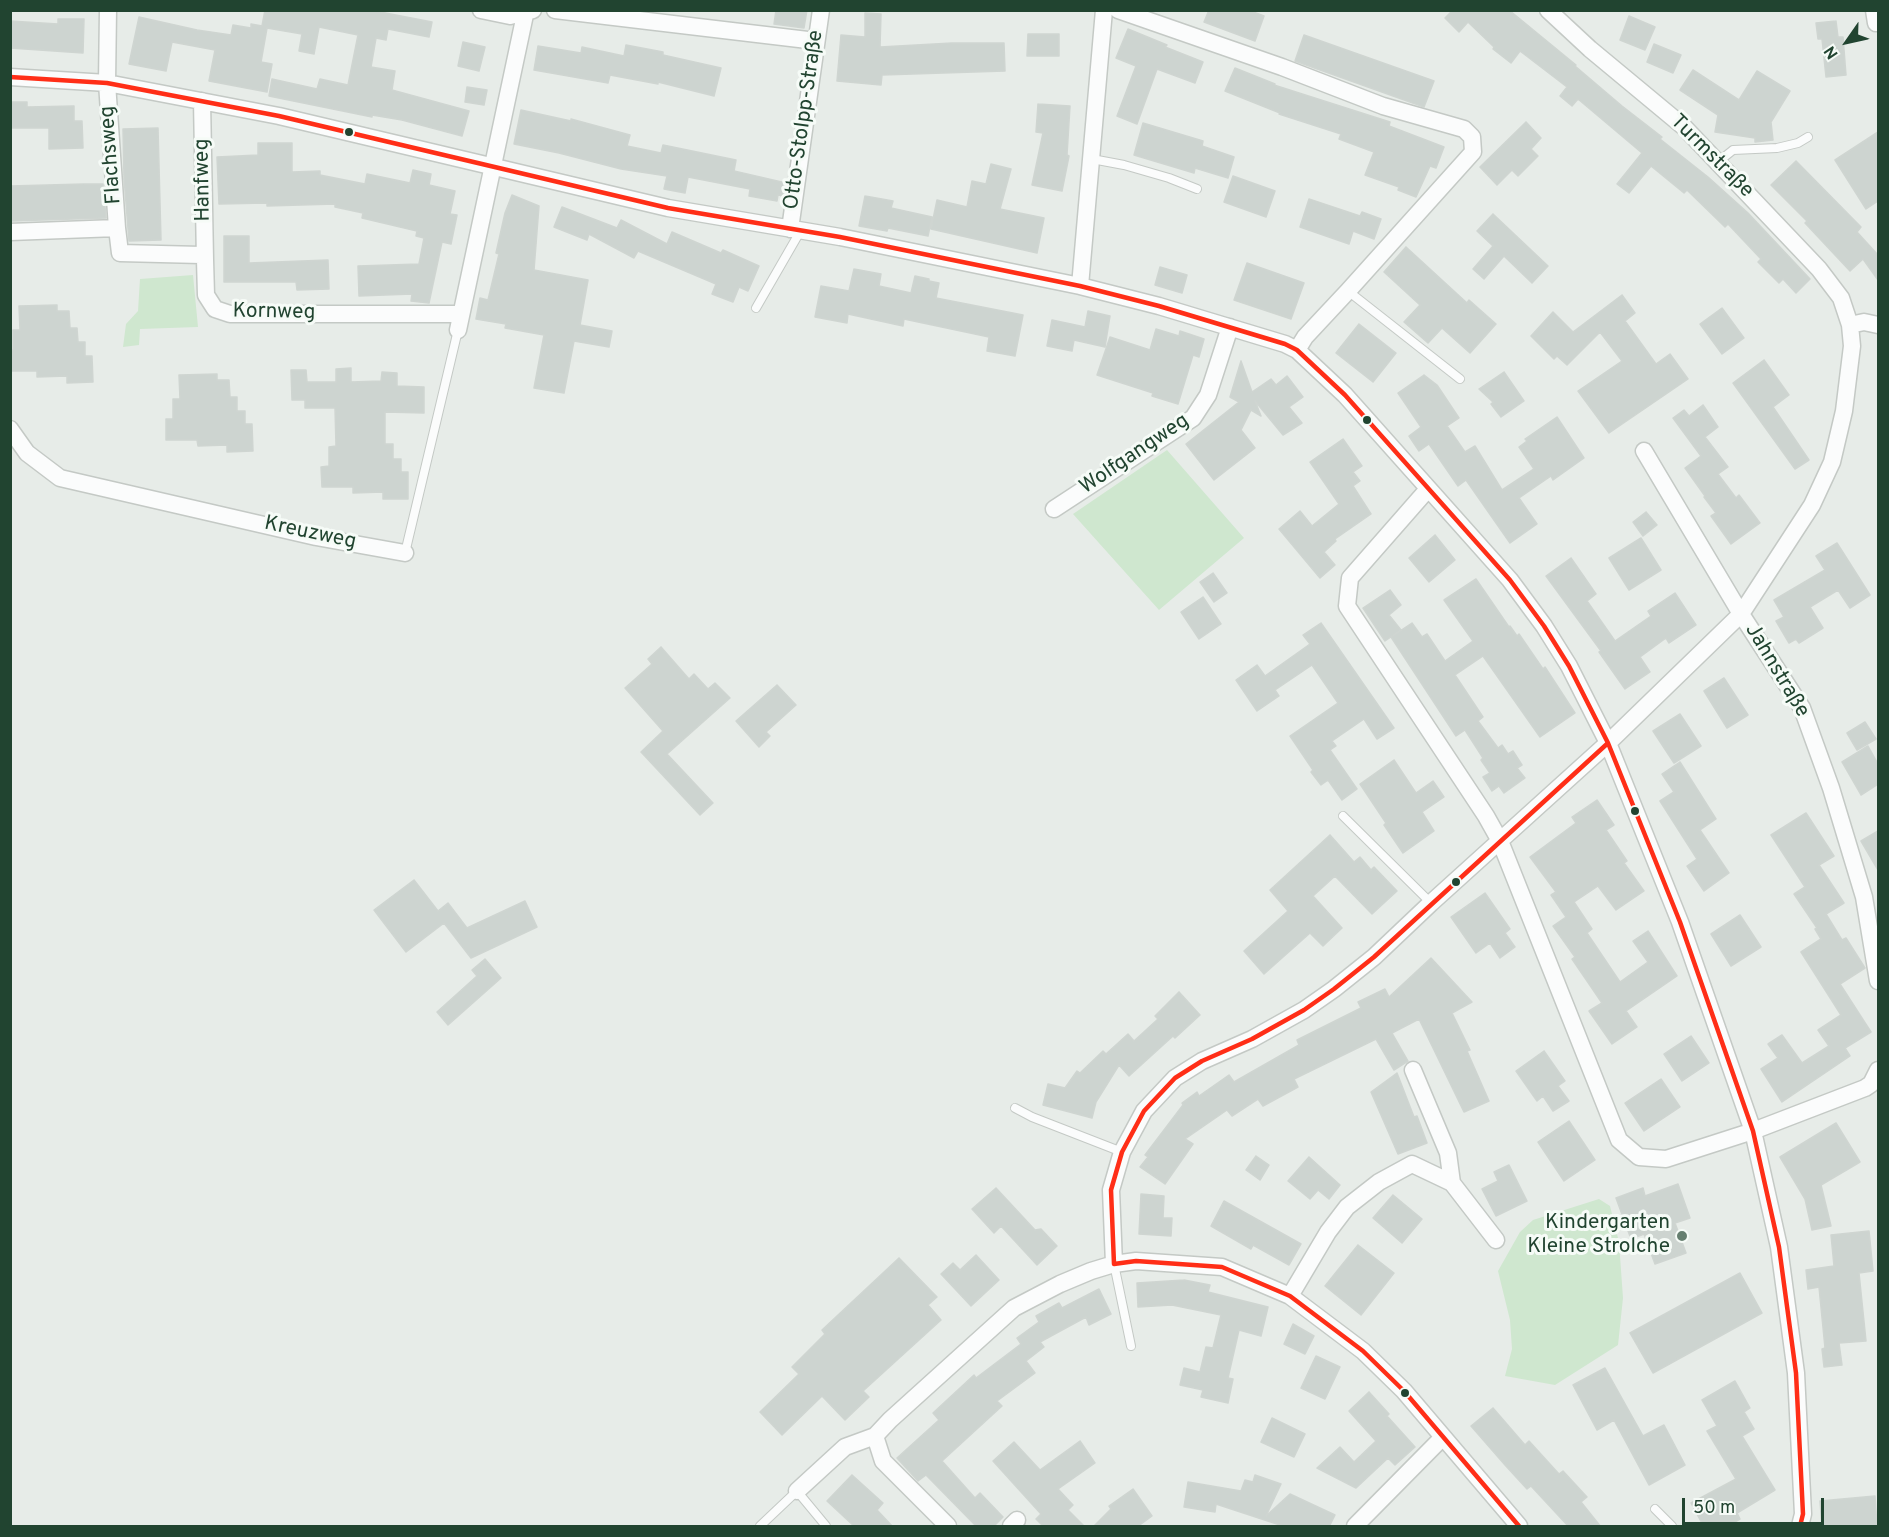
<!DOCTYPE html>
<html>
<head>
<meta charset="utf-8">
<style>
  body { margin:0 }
  #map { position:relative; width:1889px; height:1537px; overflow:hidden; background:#e7ece8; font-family:Overpass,sans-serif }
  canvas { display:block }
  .frame { position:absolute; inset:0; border:12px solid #214430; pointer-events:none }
  .north { position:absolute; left:1817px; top:12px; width:60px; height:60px; -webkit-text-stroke:4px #f6fbf7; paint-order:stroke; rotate:236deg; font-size:16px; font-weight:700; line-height:24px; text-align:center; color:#214430 }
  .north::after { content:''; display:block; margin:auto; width:21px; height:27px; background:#214430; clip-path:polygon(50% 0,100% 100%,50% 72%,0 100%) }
  .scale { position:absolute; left:1682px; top:1498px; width:142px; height:27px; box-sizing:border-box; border:3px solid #214430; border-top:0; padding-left:8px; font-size:18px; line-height:21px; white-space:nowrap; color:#214430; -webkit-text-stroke:4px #f6fbf7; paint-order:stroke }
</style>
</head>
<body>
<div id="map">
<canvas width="1889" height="1537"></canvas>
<div class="frame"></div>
<div class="north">N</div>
<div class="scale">50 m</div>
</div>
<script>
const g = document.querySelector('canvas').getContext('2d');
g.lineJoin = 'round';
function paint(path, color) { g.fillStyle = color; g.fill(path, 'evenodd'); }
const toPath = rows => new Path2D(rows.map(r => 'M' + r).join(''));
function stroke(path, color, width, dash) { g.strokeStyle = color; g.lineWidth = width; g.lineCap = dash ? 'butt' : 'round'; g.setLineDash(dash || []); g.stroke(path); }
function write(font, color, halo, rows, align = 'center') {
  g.font = font + ' Overpass,sans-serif'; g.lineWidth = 6; g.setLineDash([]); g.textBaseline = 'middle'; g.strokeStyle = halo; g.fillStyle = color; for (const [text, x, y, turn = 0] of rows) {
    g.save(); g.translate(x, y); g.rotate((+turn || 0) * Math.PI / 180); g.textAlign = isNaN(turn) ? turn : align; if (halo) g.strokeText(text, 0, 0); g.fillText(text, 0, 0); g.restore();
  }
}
paint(toPath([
  [193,275,198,327,140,329,139,345,123,347,126,324,138,311,140,279],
  [1167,450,1244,538,1159,610,1073,514],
  [1599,1199,1610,1206,1619,1242,1623,1298,1618,1345,1555,1385,1505,1376,1512,1349,1510,1320,1498,1271,1520,1232,1533,1220]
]), '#cfe7cf');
const building = toPath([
  [265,10,370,10,432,22,429,37,388,29,386,40,376,38,371,67,395,71,392,90,469,111,462,136,402,120,372,115,372,117,269,96,272,79,317,89,320,79,348,85,358,35,319,27,314,54,299,51,302,34,267,28,261,62,272,64,267,92,209,81,215,50,172,42,166,71,129,64,139,17,197,30,231,35,233,25,251,28,251,24,262,26,265,10],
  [776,10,807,10,804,28,774,24,776,10],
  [1209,10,1248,10,1264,16,1255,41,1204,22,1209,10],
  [1453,10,1509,10,1576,65,1575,66,1622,106,1662,137,1660,139,1708,177,1748,213,1810,279,1796,293,1783,279,1779,283,1758,262,1761,259,1728,224,1725,227,1687,190,1684,193,1651,166,1629,193,1617,184,1642,153,1578,99,1572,106,1560,96,1567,87,1520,51,1511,63,1493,49,1494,47,1468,22,1459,32,1445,18,1453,10],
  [865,13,881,14,880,47,952,43,1004,43,1005,71,882,75,881,85,837,81,841,35,865,37,865,13],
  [1629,16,1655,27,1645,50,1620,40,1629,16],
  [58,19,84,19,83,53,10,48,10,21,58,24,58,19],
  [1836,21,1838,37,1843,37,1846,75,1826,77,1822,39,1818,39,1816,23,1836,21],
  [1128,29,1167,45,1165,47,1203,62,1195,83,1157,69,1137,124,1117,116,1136,66,1116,58,1128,29],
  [1028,34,1059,34,1059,56,1027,56,1028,34],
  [1304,35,1434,81,1424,107,1295,61,1304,35],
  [463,42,485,47,479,71,458,66,463,42],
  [1654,44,1681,55,1673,73,1647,62,1654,44],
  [626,45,663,52,663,55,721,68,714,96,658,82,658,84,610,75,608,83,534,70,538,46,581,53,582,47,624,56,626,45],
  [1235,68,1275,84,1274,85,1390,122,1389,126,1444,147,1436,168,1430,166,1416,197,1398,190,1399,187,1365,175,1374,152,1339,139,1341,134,1279,114,1280,113,1225,91,1235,68],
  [1693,70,1739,100,1757,71,1790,91,1771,122,1773,140,1755,142,1755,138,1715,132,1718,115,1680,90,1693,70],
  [467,87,487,90,484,105,465,102,467,87],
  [10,102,27,102,27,107,74,106,74,121,82,121,83,148,49,149,49,128,10,128,10,102],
  [1038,104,1070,106,1067,155,1069,156,1062,191,1032,185,1043,133,1036,132,1038,104],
  [521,110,571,121,571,119,630,135,627,146,661,153,663,145,736,160,734,171,786,183,784,196,778,195,777,201,749,196,750,189,688,177,685,193,664,189,667,176,621,169,559,153,514,144,521,110],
  [1526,122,1541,138,1531,149,1538,156,1518,176,1512,170,1497,185,1480,167,1526,122],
  [1143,123,1203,141,1202,146,1234,157,1228,178,1195,168,1194,173,1134,155,1143,123],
  [158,128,161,240,129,241,124,178,123,129,158,128],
  [1878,132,1878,201,1866,209,1835,160,1878,132],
  [258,143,292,143,292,172,320,171,320,175,365,184,367,174,410,183,413,170,431,174,429,185,455,191,450,214,457,215,451,244,442,242,429,303,411,301,412,294,359,296,358,266,419,264,424,238,416,236,417,231,362,218,363,213,335,207,335,204,267,206,267,203,219,204,217,157,258,155,258,143],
  [1796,161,1861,227,1857,232,1878,255,1878,280,1863,259,1850,271,1805,223,1807,221,1771,185,1796,161],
  [991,164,1011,169,1000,209,1044,218,1037,253,931,229,937,200,967,207,972,181,986,184,991,164],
  [1233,176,1275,191,1266,217,1224,202,1233,176],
  [84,184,103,184,106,218,10,221,10,186,84,184],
  [512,195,539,206,534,270,588,280,580,325,612,331,609,347,574,341,564,393,534,388,544,335,505,328,506,324,476,319,480,298,488,300,499,254,496,253,505,213,512,195],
  [865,196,893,201,891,208,932,217,928,236,888,228,887,231,859,226,865,196],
  [1309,199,1360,216,1362,212,1381,219,1374,239,1353,231,1349,244,1300,227,1309,199],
  [562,207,617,228,621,220,667,244,672,232,721,253,723,250,759,266,748,291,739,287,733,302,712,294,716,284,638,251,634,258,589,234,587,240,554,227,562,207],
  [1493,214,1548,266,1532,283,1504,256,1484,279,1473,269,1493,246,1477,231,1493,214],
  [224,236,249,236,249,263,328,260,329,289,297,290,296,282,224,282,224,236],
  [1406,247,1467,303,1469,300,1496,324,1470,353,1442,328,1428,343,1404,322,1420,305,1384,272,1406,247],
  [1247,263,1304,283,1291,319,1234,300,1247,263],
  [1160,267,1187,275,1182,293,1155,285,1160,267],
  [854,269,881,274,879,286,911,293,915,276,929,279,929,281,939,283,936,298,1023,315,1015,356,987,351,989,337,904,319,903,326,848,314,847,323,815,317,821,286,849,291,854,269],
  [1622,295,1635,313,1625,321,1656,364,1670,354,1688,379,1609,433,1578,391,1622,361,1600,332,1567,365,1557,356,1554,359,1531,336,1553,312,1573,332,1622,295],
  [57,305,57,311,69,311,70,328,77,328,78,342,85,342,85,356,92,356,93,382,67,383,67,376,37,377,37,371,10,371,10,350,13,350,13,330,20,330,19,306,57,305],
  [1722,308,1744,338,1722,354,1700,324,1722,308],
  [1088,311,1110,316,1105,347,1074,340,1072,351,1047,346,1052,320,1085,327,1088,311],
  [1359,324,1396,353,1373,382,1336,353,1359,324],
  [1156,329,1179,336,1180,331,1204,339,1199,357,1193,355,1178,404,1152,396,1153,393,1097,375,1110,337,1150,350,1156,329],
  [1764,360,1789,395,1773,407,1809,460,1795,469,1733,383,1764,360],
  [1241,361,1252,392,1271,379,1276,385,1287,376,1303,397,1289,407,1302,423,1283,435,1255,401,1261,416,1251,410,1241,430,1255,448,1214,480,1186,444,1239,402,1230,397,1241,361],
  [351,368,351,382,381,381,382,372,397,373,397,386,424,387,424,413,385,412,385,444,393,444,393,459,401,459,401,472,408,472,408,499,383,499,383,492,353,493,353,487,322,487,321,467,329,466,329,447,336,446,335,408,305,408,305,400,292,400,291,370,306,370,307,382,336,382,336,369,351,368],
  [1504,372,1524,401,1501,417,1491,404,1493,402,1479,389,1504,372],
  [217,374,217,380,229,380,230,397,237,397,237,411,245,411,245,424,252,424,253,451,227,452,227,445,198,446,197,440,166,440,166,419,173,419,173,399,180,399,179,375,217,374],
  [1424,375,1437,385,1459,418,1447,426,1465,452,1475,446,1502,490,1534,469,1519,447,1527,441,1525,439,1557,417,1584,458,1553,480,1551,476,1519,498,1537,524,1510,543,1466,480,1458,486,1429,444,1419,451,1409,436,1421,427,1398,393,1424,375],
  [1703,405,1718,427,1705,437,1728,467,1718,474,1736,498,1739,495,1760,523,1731,544,1711,516,1716,513,1704,497,1705,496,1685,468,1701,456,1673,418,1684,410,1689,416,1703,405],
  [1343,439,1362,466,1353,472,1360,481,1353,486,1371,514,1335,539,1336,541,1324,552,1335,565,1320,578,1279,529,1300,511,1312,526,1339,504,1310,462,1343,439],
  [1646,512,1657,525,1643,536,1633,522,1646,512],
  [1435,535,1455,560,1429,582,1409,558,1435,535],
  [1641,538,1661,570,1629,590,1609,558,1641,538],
  [1837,543,1870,595,1850,608,1838,590,1810,607,1823,628,1799,643,1796,639,1789,643,1776,621,1784,617,1774,600,1825,570,1816,556,1837,543],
  [1571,558,1596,594,1587,601,1615,641,1651,616,1648,611,1675,593,1696,625,1669,643,1666,638,1640,657,1650,672,1625,689,1599,652,1601,651,1546,576,1571,558],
  [1213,573,1227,593,1214,602,1200,582,1213,573],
  [1476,579,1509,627,1510,626,1517,636,1519,634,1543,669,1545,667,1575,713,1540,737,1483,656,1455,675,1483,717,1478,721,1498,748,1502,745,1508,754,1513,751,1522,765,1517,768,1525,778,1504,793,1499,786,1492,791,1483,777,1490,773,1481,760,1483,758,1465,730,1456,736,1391,637,1412,623,1422,637,1427,634,1445,661,1473,641,1444,600,1476,579],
  [1390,590,1401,605,1389,615,1401,630,1385,641,1363,608,1390,590],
  [1203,597,1221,624,1199,639,1181,612,1203,597],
  [1321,623,1394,728,1377,739,1364,719,1332,741,1336,746,1330,750,1357,789,1342,800,1328,780,1321,785,1311,772,1313,770,1290,736,1338,703,1312,665,1275,690,1279,696,1257,711,1236,680,1257,665,1265,676,1310,644,1303,635,1321,623],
  [661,647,689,679,694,674,708,689,715,683,730,698,667,754,713,803,700,815,641,752,663,731,625,688,652,664,648,659,661,647],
  [1724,678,1748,715,1727,728,1704,691,1724,678],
  [777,685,796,705,766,732,770,736,759,747,736,721,777,685],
  [1680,714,1701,746,1674,763,1653,731,1680,714],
  [1865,722,1876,739,1857,750,1847,733,1865,722],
  [1868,746,1878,764,1878,784,1861,795,1842,762,1868,746],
  [1394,760,1416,793,1433,781,1444,797,1422,812,1434,831,1403,853,1384,825,1386,823,1360,784,1394,760],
  [1680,762,1716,819,1700,830,1729,873,1704,891,1687,866,1697,859,1660,801,1674,792,1662,774,1680,762],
  [1597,800,1614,825,1606,830,1627,861,1624,863,1644,891,1616,910,1598,886,1574,902,1592,929,1587,933,1620,982,1648,962,1633,941,1648,931,1677,976,1626,1011,1637,1027,1612,1044,1589,1011,1602,1003,1572,959,1575,957,1553,926,1566,917,1551,895,1556,892,1530,857,1576,823,1572,817,1597,800],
  [1806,813,1834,856,1819,865,1844,903,1826,914,1842,940,1846,938,1865,968,1840,984,1871,1032,1845,1048,1850,1056,1782,1102,1761,1069,1778,1058,1768,1044,1782,1035,1802,1063,1829,1046,1818,1030,1841,1015,1801,952,1821,939,1815,929,1817,928,1794,894,1805,887,1771,835,1806,813],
  [1878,831,1878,870,1861,841,1878,831],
  [1330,835,1354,862,1360,857,1371,870,1374,867,1397,891,1372,914,1335,876,1313,896,1342,928,1323,946,1310,933,1264,974,1244,951,1288,911,1270,890,1330,835],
  [414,880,438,911,448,903,467,928,525,901,537,927,471,958,444,923,406,952,374,910,414,880],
  [1485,893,1510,929,1505,933,1515,947,1500,958,1490,943,1476,953,1451,917,1485,893],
  [1740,915,1761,947,1731,966,1711,934,1740,915],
  [1431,958,1472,1002,1452,1013,1470,1050,1467,1051,1489,1101,1464,1112,1419,1019,1392,1033,1408,1061,1394,1070,1376,1039,1294,1079,1298,1087,1263,1106,1258,1099,1232,1116,1227,1110,1185,1139,1193,1144,1165,1184,1140,1167,1148,1157,1145,1155,1183,1105,1182,1103,1197,1092,1199,1096,1229,1075,1234,1082,1299,1045,1297,1040,1361,1008,1358,1002,1385,989,1389,997,1431,958],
  [485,959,501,978,448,1025,437,1012,477,976,472,970,485,959],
  [1179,992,1200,1015,1175,1038,1173,1036,1129,1076,1119,1065,1096,1102,1092,1118,1043,1105,1048,1084,1065,1088,1077,1071,1080,1073,1103,1051,1106,1054,1128,1034,1134,1041,1158,1019,1155,1016,1179,992],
  [1691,1036,1709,1063,1682,1081,1664,1054,1691,1036],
  [1544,1051,1565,1081,1558,1086,1569,1101,1553,1111,1543,1096,1537,1101,1516,1071,1544,1051],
  [1397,1073,1414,1117,1417,1116,1427,1143,1398,1154,1371,1092,1397,1073],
  [1661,1079,1680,1107,1644,1131,1625,1103,1661,1079],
  [1569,1121,1595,1160,1564,1181,1538,1142,1569,1121],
  [1836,1123,1860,1162,1821,1185,1831,1226,1812,1230,1805,1199,1780,1157,1836,1123],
  [1256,1156,1269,1165,1260,1180,1246,1170,1256,1156],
  [1309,1157,1340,1185,1329,1199,1318,1190,1310,1199,1288,1181,1309,1157],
  [1509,1165,1527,1201,1496,1216,1482,1189,1498,1181,1494,1172,1509,1165],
  [1678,1184,1690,1218,1675,1223,1686,1253,1655,1264,1644,1234,1631,1239,1616,1198,1643,1188,1645,1196,1678,1184],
  [996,1188,1035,1230,1041,1229,1057,1246,1037,1265,1001,1226,994,1233,972,1209,996,1188],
  [1141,1194,1164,1196,1163,1218,1172,1218,1171,1236,1139,1234,1141,1194],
  [1393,1195,1422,1219,1402,1243,1373,1218,1393,1195],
  [1224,1201,1301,1244,1289,1265,1253,1245,1251,1249,1211,1226,1224,1201],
  [1869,1231,1873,1271,1859,1273,1866,1341,1839,1343,1842,1365,1824,1367,1822,1349,1825,1348,1819,1287,1808,1289,1806,1270,1834,1266,1831,1235,1869,1231],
  [1358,1245,1394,1273,1361,1315,1325,1286,1358,1245],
  [976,1255,999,1280,971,1306,941,1274,953,1263,960,1270,976,1255],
  [899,1258,937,1297,928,1305,941,1320,863,1391,869,1397,845,1420,822,1396,782,1435,760,1412,799,1374,792,1367,825,1334,822,1330,899,1258],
  [1740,1273,1762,1313,1653,1373,1630,1333,1740,1273],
  [1184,1280,1210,1285,1208,1292,1268,1307,1261,1336,1239,1330,1228,1378,1233,1379,1228,1403,1201,1397,1203,1390,1180,1385,1184,1368,1200,1372,1206,1347,1213,1348,1221,1315,1172,1305,1138,1307,1137,1283,1184,1280],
  [1099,1289,1111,1314,1089,1325,1086,1317,1040,1342,1044,1347,1026,1361,1035,1373,997,1401,1002,1406,942,1461,975,1498,980,1493,1003,1517,993,1527,977,1527,926,1475,918,1481,897,1458,939,1420,933,1413,974,1375,976,1378,1021,1344,1017,1338,1039,1322,1036,1316,1059,1303,1062,1308,1099,1289],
  [1293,1324,1314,1336,1305,1354,1284,1344,1293,1324],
  [1316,1356,1340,1367,1325,1399,1301,1388,1316,1356],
  [1605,1368,1643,1436,1664,1425,1685,1465,1649,1485,1614,1420,1597,1430,1573,1385,1605,1368],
  [1735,1381,1750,1408,1744,1412,1754,1429,1742,1436,1775,1490,1737,1513,1740,1519,1726,1527,1704,1527,1691,1503,1736,1479,1707,1431,1717,1426,1702,1400,1735,1381],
  [1369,1392,1389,1414,1387,1416,1415,1447,1395,1465,1388,1458,1356,1488,1317,1468,1340,1447,1354,1462,1376,1441,1349,1411,1369,1392],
  [1493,1408,1525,1445,1529,1441,1559,1474,1563,1471,1587,1497,1581,1502,1601,1527,1569,1527,1531,1486,1527,1489,1505,1465,1471,1426,1493,1408],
  [1272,1418,1305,1434,1294,1457,1261,1442,1272,1418],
  [1080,1441,1095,1463,1058,1489,1073,1505,1068,1510,1085,1527,1044,1527,1036,1519,1041,1514,993,1461,1014,1442,1040,1470,1080,1441],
  [852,1475,883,1503,877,1510,893,1527,855,1527,827,1501,852,1475],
  [1255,1475,1281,1484,1266,1516,1290,1494,1335,1515,1329,1527,1286,1527,1216,1504,1215,1512,1184,1507,1188,1482,1241,1491,1245,1480,1253,1482,1255,1475],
  [1133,1489,1152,1516,1137,1527,1093,1527,1111,1509,1109,1506,1133,1489],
  [1875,1496,1877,1527,1822,1527,1820,1501,1875,1496]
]);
paint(building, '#cdd4d0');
stroke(building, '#cfd5d1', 1.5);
const lane = toPath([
  [1092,159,1124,165,1169,178,1197,189],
  [1718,162,1733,150,1777,148,1798,143,1808,137],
  [1348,291,1460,379],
  [756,308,801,230],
  [405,553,458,330],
  [1343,816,1431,903],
  [1015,1108,1032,1117,1122,1152],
  [1114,1264,1131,1346],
  [1655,1509,1672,1526],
  [760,1526,797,1491,826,1526]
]);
const street = toPath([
  [108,10,107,83,117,228],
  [481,10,510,16,533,10],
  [555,10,816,41],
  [1118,10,1282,67,1383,106,1464,129,1472,137,1473,152,1348,291,1305,337,1297,350],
  [1874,10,1876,23],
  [10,77,107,83,279,116,668,208,840,237,1080,286,1159,306,1285,344,1297,350,1345,395,1510,580,1544,626,1569,666,1608,743,1680,922,1753,1131,1779,1247,1796,1373,1803,1514,1800,1526],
  [202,101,205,260],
  [790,229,821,10],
  [10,232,117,228,120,253,201,255,205,260,206,295,215,309,230,314,461,314],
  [1080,286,1104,10],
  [1850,325,1864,322,1878,325],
  [458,330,526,10],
  [10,429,27,453,60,478,316,537,405,553],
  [1644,451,1741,614,1802,708,1831,788,1864,897,1878,981],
  [1428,489,1350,578,1347,606,1486,816,1500,841,1619,1140,1639,1157,1666,1159,1753,1131,1865,1088,1871,1084,1878,1070],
  [1054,509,1193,418,1208,395,1230,327],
  [1413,1070,1448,1153,1452,1183],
  [1114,1264,1111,1190,1122,1152,1144,1111,1175,1078,1202,1061,1252,1039,1304,1010,1334,989,1374,957,1431,903,1608,743,1741,614,1812,505,1832,462,1844,411,1852,346,1850,325,1841,298,1819,269,1684,127,1590,49,1548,10],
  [1290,1296,1328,1232,1347,1207,1379,1182,1412,1164,1452,1183,1496,1240],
  [875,1436,883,1461,948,1526],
  [797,1491,845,1447,875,1436,890,1420,1014,1308,1060,1284,1091,1271,1114,1264,1136,1261,1222,1267,1290,1296,1363,1351,1404,1391,1519,1526],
  [1011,1526,1017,1520],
  [1355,1526,1443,1437]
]);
stroke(lane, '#c4c9c5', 10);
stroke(street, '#c4c9c5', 19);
stroke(lane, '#fbfcfc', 8);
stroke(street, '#fbfcfc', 16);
stroke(toPath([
  [10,77,107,83,279,116,668,208,840,237,1080,286,1159,306,1285,344,1297,350,1345,395,1510,580,1544,626,1569,666,1608,743,1680,922,1753,1131,1779,1247,1796,1373,1803,1514,1800,1526],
  [1519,1526,1404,1391,1363,1351,1290,1296,1222,1267,1136,1261,1114,1264,1111,1190,1122,1152,1144,1111,1175,1078,1202,1061,1252,1039,1304,1010,1334,989,1374,957,1608,743]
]), '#ff2e17', 4.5);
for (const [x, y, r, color] of [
  [349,132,5,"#214430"],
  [1367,420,5,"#214430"],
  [1635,811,5,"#214430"],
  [1456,882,5,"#214430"],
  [1682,1236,6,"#667f70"],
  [1405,1393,5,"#214430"]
]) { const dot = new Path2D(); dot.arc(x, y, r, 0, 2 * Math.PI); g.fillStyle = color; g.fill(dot); stroke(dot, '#f6fbf7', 2); }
write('21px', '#214430', '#f6fbf7', [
  ["Otto-Stolpp-Straße",805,120,-82],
  ["Flachsweg",112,155,-94],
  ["Turmstraße",1711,157,45],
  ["Hanfweg",204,180,-91],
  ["Kornweg",274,313,1],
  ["Wolfgangweg",1135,455,-34],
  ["Kreuzweg",310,534,12],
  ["Jahnstraße",1776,671,59]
]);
write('21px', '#214430', '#f6fbf7', [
  ["Kindergarten",1670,1224],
  ["Kleine Strolche",1670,1248]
], 'right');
</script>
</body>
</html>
